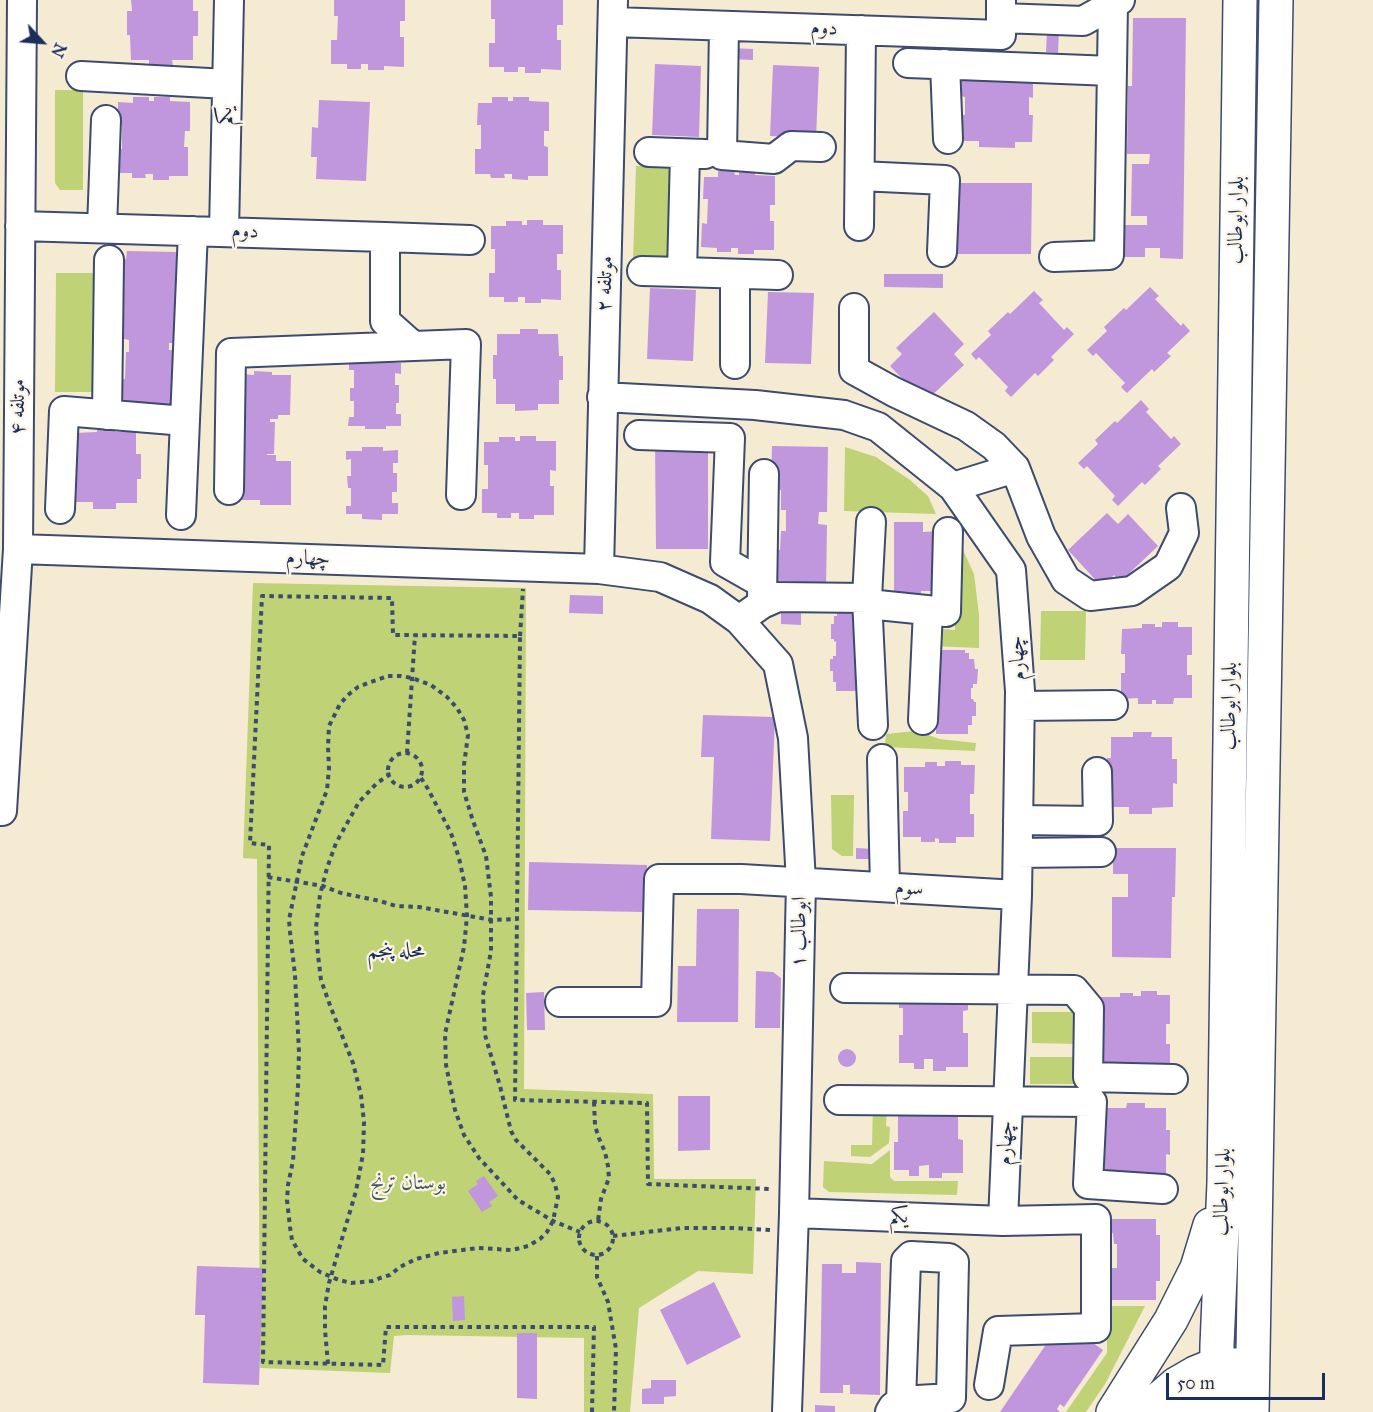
<!DOCTYPE html>
<html>
<head>
<meta charset="utf-8">
<style>
  body { margin:0 }
  #map { position:relative; width:1373px; height:1412px; overflow:hidden; background:#f4ebd2; font-family:"IM FELL Great Primer",serif }
  canvas { display:block }
  .north { position:absolute; left:12px; top:12px; width:60px; height:60px; -webkit-text-stroke:4px #fcf5e5; paint-order:stroke; rotate:116deg; font-size:16px; font-weight:700; line-height:24px; text-align:center; color:#1b2f5e }
  .north::after { content:''; display:block; margin:auto; width:21px; height:27px; background:#1b2f5e; clip-path:polygon(50% 0,100% 100%,50% 72%,0 100%) }
  .scale { position:absolute; left:1166px; top:1373px; width:159px; height:27px; box-sizing:border-box; border:3px solid #1b2f5e; border-top:0; padding-left:8px; font-size:18px; line-height:21px; white-space:nowrap; color:#1b2f5e; -webkit-text-stroke:4px #fcf5e5; paint-order:stroke }
</style>
</head>
<body>
<div id="map">
<canvas width="1373" height="1412"></canvas>
<div class="north">N</div>
<div class="scale">50 m</div>
</div>
<script>
const g = document.querySelector('canvas').getContext('2d');
g.lineJoin = 'round';
function paint(path, color) { g.fillStyle = color; g.fill(path, 'evenodd'); }
const toPath = rows => new Path2D(rows.map(r => 'M' + r).join(''));
function stroke(path, color, width, dash) { g.strokeStyle = color; g.lineWidth = width; g.lineCap = dash ? 'butt' : 'round'; g.setLineDash(dash || []); g.stroke(path); }
function write(font, color, halo, rows, align = 'center') {
  g.font = font + ' "IM FELL Great Primer",Amiri,serif'; g.lineWidth = 4.5; g.setLineDash([]); g.textBaseline = 'middle'; g.strokeStyle = halo; g.fillStyle = color; for (const [text, x, y, turn = 0] of rows) {
    g.save(); g.translate(x, y); g.rotate((+turn || 0) * Math.PI / 180); g.textAlign = isNaN(turn) ? turn : align; if (halo) g.strokeText(text, 0, 0); g.fillText(text, 0, 0); g.restore();
  }
}
paint(toPath([
  [55,90,83,90,83,190,60,190,55,183],
  [636,166,673,167,670,263,633,262],
  [56,273,95,273,94,392,55,392],
  [845,447,876,457,910,480,928,496,936,514,844,511],
  [954,539,963,550,974,574,979,615,979,648,931,646,930,628,955,630],
  [253,583,526,588,524,1089,653,1094,654,1179,756,1179,753,1274,698,1271,639,1308,630,1412,584,1412,584,1338,407,1335,394,1336,390,1373,260,1368,257,859,243,858],
  [1041,611,1086,611,1085,660,1040,660],
  [914,731,921,732,939,739,976,743,975,751,885,747,886,734],
  [831,795,854,795,853,856,842,856,832,849],
  [1032,1012,1072,1012,1080,1018,1079,1044,1032,1043],
  [1030,1057,1078,1057,1078,1084,1030,1084],
  [873,1104,887,1105,886,1126,890,1127,889,1143,870,1157,851,1156,851,1145,872,1145],
  [890,1150,890,1177,894,1181,958,1181,957,1195,829,1192,823,1187,824,1161,872,1164],
  [1107,1306,1145,1306,1105,1384,1086,1412,1066,1412,1107,1353]
]), '#bfd276');
paint(toPath([
  [131,0,193,0,193,11,198,11,198,36,193,36,193,60,172,60,173,66,149,66,149,60,131,60,130,35,127,35,127,11,132,11],
  [334,0,405,0,405,21,400,21,400,37,404,37,404,67,384,66,384,70,368,70,368,64,361,64,361,69,347,69,347,64,331,64,331,40,337,40,338,16,334,16],
  [491,0,563,0,563,25,557,25,557,40,561,40,561,70,541,69,541,73,525,73,525,67,518,67,518,72,504,72,504,67,489,67,489,43,495,43,495,19,491,19],
  [1133,18,1186,18,1183,259,1160,258,1160,248,1145,248,1145,257,1122,257,1123,225,1147,225,1147,216,1131,216,1132,164,1149,164,1150,154,1127,154,1128,86,1132,86],
  [1047,32,1059,32,1058,53,1046,52],
  [730,48,753,49,753,60,729,59],
  [655,64,701,66,699,137,652,135],
  [773,65,819,67,816,138,770,136],
  [961,69,1033,71,1033,98,1029,97,1029,115,1033,115,1032,142,1015,142,1015,148,979,147,979,141,959,141,959,115,965,115,965,97,961,96],
  [133,97,149,97,149,101,154,101,154,97,170,97,170,101,190,102,190,131,185,131,184,147,188,147,188,176,169,176,169,180,153,180,153,174,145,174,146,178,132,178,132,173,116,173,116,149,122,149,122,125,118,125,118,102,133,103],
  [492,97,508,97,508,101,513,101,513,97,529,97,529,101,549,102,549,131,544,131,544,146,548,147,548,176,528,176,528,180,512,179,512,174,504,174,505,178,491,178,490,174,475,174,475,149,481,149,481,125,477,125,478,103,492,103],
  [319,100,370,102,366,181,316,179,317,157,311,157,312,127,318,128],
  [718,171,734,171,735,175,739,175,739,171,755,171,755,175,775,176,775,205,770,205,770,221,774,221,774,250,754,250,754,254,738,254,738,248,731,248,731,252,717,252,717,248,701,247,702,223,707,224,708,199,703,199,704,177,718,177],
  [955,183,1032,183,1031,254,955,254],
  [527,220,543,220,543,225,563,225,563,254,557,254,557,270,561,270,561,300,541,299,541,303,525,303,525,297,518,297,518,302,504,302,504,297,489,297,489,273,495,273,495,249,491,249,491,226,506,226,506,221,522,221,522,225,527,225],
  [127,251,176,252,176,257,183,257,177,343,169,343,169,350,173,350,172,375,180,375,179,414,119,413,119,379,125,379,126,352,129,352,129,340,124,339,124,333,119,333,120,259,126,259],
  [884,274,943,274,943,288,884,287],
  [1150,287,1159,296,1155,299,1181,326,1183,323,1190,331,1167,353,1171,356,1154,372,1152,369,1127,393,1121,387,1125,383,1096,353,1093,356,1087,350,1107,331,1104,327,1124,308,1126,310],
  [650,288,696,290,693,361,647,359],
  [1034,291,1043,300,1039,303,1064,330,1067,327,1074,334,1051,357,1054,360,1038,376,1035,373,1011,397,1005,391,1008,387,979,357,976,360,971,354,991,335,988,331,1008,312,1010,314],
  [768,292,814,293,811,364,765,363],
  [934,312,964,344,954,354,964,365,925,402,890,366,902,354,896,348],
  [520,329,538,329,538,334,558,334,559,356,563,356,563,380,559,380,559,404,538,404,538,410,515,411,515,404,496,404,496,379,493,379,493,355,497,355,497,334,520,334],
  [365,357,385,357,385,362,401,363,401,374,395,373,395,385,399,385,399,403,396,403,396,414,401,414,401,426,386,426,386,429,365,429,365,426,348,426,349,417,354,417,354,401,350,401,350,388,354,388,354,370,349,370,349,363,365,362],
  [254,371,272,372,272,375,291,375,290,415,278,415,278,419,270,419,270,422,275,422,274,454,267,454,267,455,276,455,276,461,291,461,291,505,260,505,260,500,238,500,238,493,243,493,244,478,240,478,240,465,245,465,245,413,241,413,242,398,245,399,245,386,240,386,241,374,254,375],
  [1141,400,1149,409,1146,412,1171,439,1174,436,1181,444,1158,466,1161,469,1145,485,1142,482,1118,506,1112,500,1115,496,1087,466,1084,469,1078,463,1098,444,1095,440,1115,421,1117,423],
  [115,427,115,432,136,432,136,454,141,454,141,479,137,479,137,503,116,503,116,509,93,509,93,502,74,502,75,433,97,432,97,428],
  [520,436,536,436,536,441,556,441,556,471,550,470,550,486,554,486,554,515,534,515,534,519,519,519,519,513,511,513,511,518,497,518,497,513,482,513,482,489,488,489,488,465,484,465,484,442,499,442,499,437,515,437,515,441,520,441],
  [655,442,708,442,708,549,656,549],
  [772,446,828,447,827,512,819,512,818,524,827,525,826,589,770,588,776,550,780,550,781,531,786,531,786,510,781,510,781,490,778,490,778,480,771,480],
  [362,447,383,447,383,451,398,450,398,463,393,463,393,473,397,473,397,492,392,492,392,503,398,503,398,514,382,514,382,520,362,519,362,514,346,514,346,506,351,506,351,488,348,488,347,476,351,476,351,459,346,460,346,451,362,451],
  [1107,513,1118,524,1128,514,1158,546,1120,582,1114,575,1102,587,1068,550],
  [894,522,923,522,923,532,938,531,934,591,921,591,921,605,894,605],
  [570,595,603,596,603,614,569,613],
  [865,607,867,691,836,691,836,682,833,682,833,671,830,671,830,659,833,659,833,656,836,656,836,641,834,642,834,639,831,639,831,624,834,624,834,616,837,616,837,610],
  [781,608,801,609,801,625,781,624],
  [1162,622,1178,622,1178,627,1192,627,1192,655,1187,655,1187,675,1192,675,1192,698,1174,698,1173,704,1156,704,1156,700,1152,700,1152,704,1138,704,1138,698,1121,699,1121,673,1125,673,1125,654,1121,654,1122,629,1142,628,1142,624,1155,624,1155,627,1162,627],
  [941,650,965,650,965,653,969,653,969,659,974,659,975,669,978,669,977,684,973,684,973,688,971,688,971,699,973,699,974,702,976,702,976,716,972,716,972,725,968,725,968,734,936,734,936,725,934,725,938,653,941,653],
  [703,715,775,717,770,841,711,839,714,757,701,757],
  [1133,732,1152,732,1151,737,1172,737,1172,759,1177,759,1177,784,1173,783,1173,807,1152,808,1152,814,1129,814,1129,807,1110,807,1107,782,1107,758,1111,758,1111,737,1133,737],
  [945,761,961,761,961,765,975,765,974,794,970,794,970,814,974,814,974,837,956,837,956,843,939,843,939,839,935,838,935,842,921,842,921,837,903,837,903,811,908,811,908,792,904,792,904,767,925,767,925,762,937,762,937,766,945,766],
  [856,848,874,849,874,859,856,859],
  [1113,848,1176,848,1175,897,1172,897,1171,958,1112,957,1112,897,1128,897,1128,874,1113,874],
  [529,862,647,865,646,912,528,910],
  [697,909,739,909,738,1022,677,1022,678,966,696,966],
  [756,971,773,972,781,978,780,1028,755,1028],
  [968,990,968,1010,963,1011,963,1033,968,1033,968,1067,946,1067,946,1071,933,1071,933,1059,924,1059,924,1069,914,1069,914,1063,899,1063,899,1035,903,1035,903,1008,899,1008,898,991],
  [1141,991,1157,991,1157,995,1170,995,1170,1024,1166,1024,1166,1044,1170,1044,1170,1067,1099,1067,1099,1041,1104,1041,1104,1023,1100,1023,1100,997,1120,997,1120,993,1133,993,1133,996,1141,996],
  [544,992,545,1030,527,1030,526,993],
  '838 1058a9 9 0 1 1 18 0a9 9 0 1 1-18 0Z',
  [678,1096,710,1096,710,1150,678,1151],
  [963,1097,963,1117,958,1117,958,1139,963,1140,963,1173,942,1173,942,1178,929,1178,929,1165,919,1166,919,1176,909,1176,909,1170,894,1170,894,1142,898,1142,898,1114],
  [1127,1103,1145,1103,1145,1108,1166,1108,1166,1130,1170,1130,1170,1155,1166,1154,1166,1178,1103,1178,1104,1108,1126,1108],
  [484,1176,498,1196,489,1202,492,1206,482,1212,468,1191,478,1184,476,1181],
  [1110,1219,1156,1219,1156,1235,1160,1235,1160,1281,1156,1281,1156,1300,1107,1300,1107,1280,1112,1280,1112,1268,1117,1268,1117,1244,1114,1244,1113,1233,1110,1234],
  [856,1262,881,1263,880,1395,850,1394,850,1385,843,1385,843,1393,820,1393,822,1264,842,1264,842,1273,856,1273],
  [197,1266,263,1268,259,1385,203,1383,205,1315,195,1315],
  [714,1282,741,1337,687,1365,660,1310],
  [464,1296,465,1320,453,1321,452,1297],
  [1062,1321,1103,1350,1064,1407,1060,1404,1057,1409,1060,1412,1000,1412],
  [517,1333,537,1333,537,1399,517,1398],
  [651,1380,676,1380,676,1396,664,1397,664,1404,642,1404,642,1389,651,1388],
  [815,1405,835,1406,835,1412,815,1412]
]), '#c096dd');
const minor = toPath([
  [1001,18,1083,21,1120,0],
  [613,22,1001,35,1001,0],
  [724,26,722,155,774,159,791,146,821,147],
  [908,63,1112,71],
  [945,64,948,139],
  [81,76,227,84],
  [649,152,705,154],
  [685,154,682,272,778,275],
  [860,176,945,180,942,252],
  [20,226,385,237,385,321,413,346],
  [859,226,861,30],
  [102,228,106,120],
  [224,231,229,0],
  [385,237,470,240],
  [1054,257,1109,255,1113,4],
  [642,271,682,272],
  [735,274,735,364],
  [854,308,854,370,894,392,966,426,994,446,1015,468,1041,536,1066,580,1090,596,1132,591,1168,566,1184,533,1181,508],
  [602,397,755,405,844,415,878,427,953,487,1011,570,1020,691,1017,895,1003,1221],
  [107,415,109,260],
  [639,435,730,438,725,562,762,583],
  [953,487,1015,468],
  [229,490,231,353,466,344,461,495],
  [60,509,64,411,185,421],
  [181,515,193,231],
  [18,549,599,569,660,577,710,599,739,620,778,664,793,738,801,882,794,1213,787,1412],
  [599,569,613,0],
  [762,598,764,474],
  [867,598,873,725],
  [868,604,946,612,948,532],
  [739,620,762,604,778,597,867,598,871,522],
  [1020,706,1113,705],
  [923,720,928,610],
  [882,759,885,887],
  [0,811,2,811,18,549,22,0],
  [1018,820,1098,821,1097,772],
  [1018,853,1101,852],
  [845,988,1074,990,1089,1008,1088,1077,1173,1079],
  [560,1002,656,1002,659,879,741,879,1017,895],
  [839,1100,1092,1102,1088,1184,1163,1189],
  [794,1213,1003,1221,1096,1219,1096,1328,998,1331,989,1385],
  [890,1412,893,1407,901,1401,951,1398,954,1262,949,1258,911,1256,906,1261,901,1401]
]);
const major = toPath([
  [1113,1412,1171,1320,1197,1268,1210,1225],
  [1147,1412,1154,1403,1176,1384,1195,1373,1217,1364,1236,1365],
  [1180,1412,1197,1398,1216,1395,1235,1396],
  [1216,1412,1217,1345,1224,1183,1240,0],
  [1252,1412,1276,0]
]);
stroke(minor, '#3c4b6f', 32);
stroke(major, '#3c4b6f', 36);
stroke(toPath([
  [520,636,523,589],
  [388,676,401,676,412,678,431,685,447,697,457,708,464,720,468,735,464,765,464,792,473,821,486,856,491,897,491,951,483,995,485,1035,500,1086,511,1131,516,1140,550,1174,555,1184,558,1197,553,1221,547,1232,540,1239,528,1246,512,1250,478,1248,439,1253,416,1259,400,1267,390,1275,380,1278,373,1281,351,1283,339,1280,320,1272,303,1259,292,1240,290,1227,287,1200,288,1185,293,1161,298,1086,299,1052,295,975,290,932,289,920,302,856,327,790,329,768,328,747,329,726,340,704,348,695,358,687,368,683,388,676],
  '388 770a17 17 0 1 1 34 0a17 17 0 1 1-34 0Z',
  [407,753,415,635],
  [421,778,428,789,451,833,459,858,465,886,467,916,464,947,445,1034,446,1065,455,1110,464,1135,479,1158,518,1200,553,1221,580,1232],
  [268,877,323,886,341,893,380,901,396,906,419,907,492,920,517,919],
  [594,1102,595,1125,598,1136,605,1152,608,1166,609,1178,601,1199,598,1221],
  '579 1238a17 17 0 1 1 34 0a17 17 0 1 1-34 0Z',
  [613,1236,682,1228,733,1228,770,1230],
  [597,1256,597,1277,608,1302,616,1349,614,1412],
  [328,1364,325,1330,325,1306,329,1283,356,1191,363,1154,364,1122,361,1095,353,1063,331,1008,321,980,318,955,316,927,320,895,327,868,336,843,359,802,377,783,389,775],
  [592,1412,594,1327,386,1327,383,1365,263,1362,269,845,250,843,262,596,392,598,393,635,520,636,515,1100,647,1103,648,1184,770,1189]
]), '#3c4b6f', 4, [4.5, 4.5]);
stroke(minor, '#fff', 28);
stroke(major, '#fff', 33);
write('21px', '#1b2f5e', '#fcf5e5', [
  ["دوم",824,29,2],
  ["یکم",226,116,-89],
  ["بلوار ابوطالب",1237,220,-89],
  ["دوم",245,232,2],
  ["موتلفه ۲",606,284,-88],
  ["موتلفه ۴",19,407,-90],
  ["چهارم",308,559,2],
  ["چهارم",1018,658,-94],
  ["بلوار ابوطالب",1230,706,-89],
  ["سوم",909,889,3],
  ["ابوطالب ۱",800,932,-89],
  ["چهارم",1006,1143,-88],
  ["بلوار ابوطالب",1223,1192,-88],
  ["یکم",899,1217,2]
]);
write('21px', '#445864', '#fcf5e5', [
  ["بوستان ترنج",408,1184]
]);
write('22px', '#1b2f5e', '#fcf5e5', [
  ["محله پنجم",396,952]
]);
</script>
</body>
</html>
